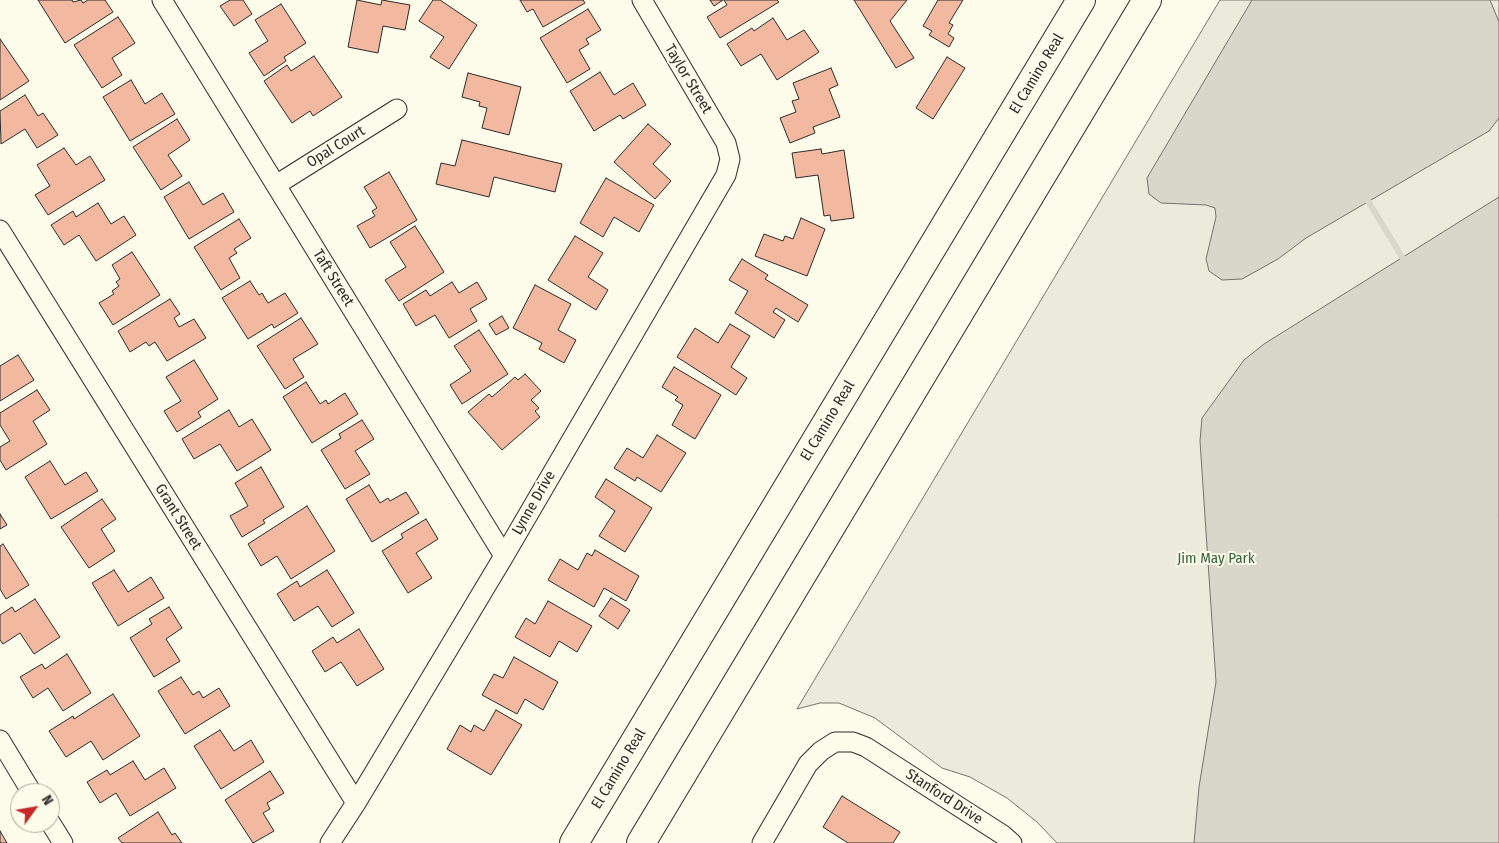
<!DOCTYPE html>
<html>
<head>
<meta charset="utf-8">
<style>
  body { margin:0 }
  #map { position:relative; width:1499px; height:843px; overflow:hidden; background:#fdfbea; font-family:"Fira Sans Condensed",sans-serif }
  canvas { display:block }
  .north { position:absolute; left:10px; top:783px; width:50px; height:50px; box-sizing:border-box; background:#fdfbea; border:1px solid #a9a89e; border-radius:50%; rotate:58deg; font-size:14px; font-weight:700; line-height:20px; text-align:center; color:#2b2b2b }
  .north::after { content:''; display:block; margin:auto; width:18px; height:22px; background:#c62828; clip-path:polygon(50% 0,100% 100%,50% 72%,0 100%) }
</style>
</head>
<body>
<div id="map">
<canvas width="1499" height="843"></canvas>
<div class="north">N</div>
</div>
<script>
const g = document.querySelector('canvas').getContext('2d');
g.lineJoin = 'round';
function paint(path, color) { g.fillStyle = color; g.fill(path, 'evenodd'); }
const toPath = rows => new Path2D(rows.map(r => 'M' + r).join(''));
function stroke(path, color, width, dash) { g.strokeStyle = color; g.lineWidth = width; g.lineCap = dash ? 'butt' : 'round'; g.setLineDash(dash || []); g.stroke(path); }
function write(font, color, halo, rows, align = 'center') {
  g.font = font + ' "Fira Sans Condensed",sans-serif'; g.lineWidth = 4; g.setLineDash([]); g.textBaseline = 'middle'; g.strokeStyle = halo; g.fillStyle = color; for (const [text, x, y, turn = 0] of rows) {
    g.save(); g.translate(x, y); g.rotate((+turn || 0) * Math.PI / 180); g.textAlign = isNaN(turn) ? turn : align; if (halo) g.strokeText(text, 0, 0); g.fillText(text, 0, 0); g.restore();
  }
}
const green = toPath([
  [1220,0,1499,0,1499,843,1057,843,1037,822,1007,798,970,777,942,768,875,718,839,703,820,703,797,709,1220,0]
]);
paint(green, '#ecebdb');
stroke(green, '#74746e', 1);
const water = toPath([
  [1252,0,1490,0,1499,22,1499,118,1489,131,1306,238,1278,259,1242,279,1222,280,1209,271,1206,259,1216,217,1215,208,1206,205,1161,203,1149,194,1147,178,1252,0],
  [1499,197,1499,843,1194,843,1199,787,1216,682,1200,441,1202,418,1244,360,1264,344,1499,197]
]);
paint(water, '#d8d7c9');
stroke(water, '#74746e', 1);
stroke(toPath([
  [1368,201,1402,257]
]), '#d8d7c9', 6);
const building = toPath([
  [38,0,72,0,73,2,81,0,83,3,88,0,105,0,113,12,65,43,38,0],
  [230,0,243,0,252,14,234,26,220,6,230,0],
  [357,0,381,5,382,0,410,5,405,30,383,26,378,53,348,47,357,0],
  [433,0,440,0,477,25,449,69,430,57,444,37,419,21,433,0],
  [520,0,583,0,585,3,543,27,533,9,527,12,520,0],
  [710,0,723,0,714,6,710,0],
  [724,0,777,0,779,2,720,38,707,17,727,5,724,0],
  [854,0,907,0,890,21,914,58,896,68,854,0],
  [938,0,963,0,949,23,953,25,948,34,954,38,949,47,929,35,932,31,923,26,938,0],
  [281,4,306,43,284,57,286,61,264,76,249,53,268,41,255,20,281,4],
  [588,9,601,30,586,39,589,44,579,50,590,69,567,83,540,38,588,9],
  [118,17,135,43,112,58,122,75,102,88,74,45,118,17],
  [773,18,787,40,804,30,819,52,777,80,761,54,741,66,727,44,752,28,754,31,773,18],
  [0,39,29,81,0,100,0,39],
  [314,56,342,97,313,116,310,111,292,123,264,81,287,65,291,71,314,56],
  [947,57,965,68,933,119,916,108,947,57],
  [831,68,838,85,829,89,840,117,813,127,815,133,790,143,780,118,796,112,792,101,799,99,793,83,831,68],
  [600,72,614,95,633,83,646,105,623,119,620,115,594,131,570,91,600,72],
  [468,73,521,87,509,135,482,128,487,108,479,106,480,102,462,97,468,73],
  [131,80,145,104,162,93,175,114,130,141,103,97,131,80],
  [25,95,38,116,43,113,58,135,37,148,25,129,1,144,0,111,25,95],
  [177,119,190,140,168,155,182,176,161,190,133,147,177,119],
  [648,124,671,144,653,164,671,181,655,199,614,162,648,124],
  [462,140,562,164,555,192,494,177,489,197,436,184,441,163,455,166,462,140],
  [64,148,76,165,90,156,105,180,48,215,35,195,50,186,37,165,64,148],
  [821,149,822,154,844,150,854,218,831,221,830,215,824,216,818,175,796,178,792,153,821,149],
  [389,172,417,220,370,248,357,226,375,216,372,211,377,208,364,187,389,172],
  [606,178,654,205,639,232,614,217,603,237,580,223,606,178],
  [189,182,203,205,223,193,234,212,189,239,164,197,189,182],
  [98,203,111,224,124,216,136,235,96,261,79,235,64,245,51,225,73,211,76,217,98,203],
  [801,218,825,229,807,276,755,256,764,234,783,241,785,236,793,239,801,218],
  [239,219,251,238,234,249,237,253,229,258,240,278,221,290,194,247,239,219],
  [415,226,444,272,399,301,385,280,406,267,390,242,415,226],
  [575,236,603,253,588,277,608,290,596,310,548,280,575,236],
  [132,252,160,295,113,325,99,303,114,294,112,291,119,286,116,282,120,279,112,265,132,252],
  [742,259,768,275,765,279,808,305,798,322,776,308,773,312,785,320,774,338,735,313,748,291,729,280,742,259],
  [250,281,259,295,262,293,268,303,285,293,298,313,274,328,272,324,248,339,222,298,250,281],
  [452,282,459,293,477,282,487,299,470,309,477,321,449,338,435,315,416,326,403,304,426,290,430,296,452,282],
  [535,285,571,304,558,330,576,340,564,363,539,349,542,343,513,328,535,285],
  [170,299,180,314,174,318,179,327,194,319,206,338,167,361,155,342,149,346,146,342,130,352,118,331,170,299],
  [502,316,509,328,496,335,489,324,502,316],
  [301,318,318,344,293,359,304,377,285,389,257,346,301,318],
  [730,324,750,336,731,367,747,378,736,395,677,357,695,328,718,343,730,324],
  [479,330,508,374,462,404,450,385,471,371,454,346,479,330],
  [18,355,34,380,0,401,0,366,18,355],
  [194,360,218,399,198,412,201,417,177,432,164,411,181,401,166,377,194,360],
  [674,367,721,395,695,439,672,425,683,405,675,400,678,397,662,387,674,367],
  [525,374,541,391,531,400,539,408,535,411,540,417,502,450,468,412,489,394,492,397,515,377,518,380,525,374],
  [306,382,320,404,326,400,328,404,345,393,358,414,312,443,283,397,306,382],
  [37,390,50,410,33,421,47,444,6,470,0,460,0,447,10,441,0,425,0,413,37,390],
  [229,410,239,427,252,419,271,450,237,471,220,444,194,459,182,439,229,410],
  [362,420,374,439,355,451,370,474,345,489,321,450,341,438,339,434,362,420],
  [657,435,686,453,661,492,637,477,635,481,614,468,627,448,643,458,657,435],
  [50,461,65,485,86,472,98,491,51,519,25,477,50,461],
  [261,467,284,507,263,520,265,523,242,537,230,516,248,506,235,483,261,467],
  [606,479,652,508,625,552,599,536,615,511,595,497,606,479],
  [369,485,380,503,388,498,390,501,406,492,419,513,372,542,346,499,369,485],
  [102,499,116,519,101,529,115,551,89,568,61,527,102,499],
  [307,506,335,551,291,579,277,556,261,566,248,544,307,506],
  [0,514,7,525,0,529,0,514],
  [426,519,438,539,416,553,432,578,408,593,382,551,403,538,401,534,426,519],
  [3,544,29,585,6,599,0,589,0,546,3,544],
  [595,550,639,576,626,601,604,588,594,607,548,580,560,559,578,570,587,553,592,556,595,550],
  [114,570,128,592,151,577,164,598,118,626,92,583,114,570],
  [327,570,354,613,332,627,318,606,294,621,277,594,297,581,300,587,327,570],
  [611,598,630,610,618,629,599,616,611,598],
  [35,599,60,637,34,654,20,633,3,644,0,640,0,615,12,607,15,612,35,599],
  [548,601,592,626,577,652,559,641,550,657,515,637,526,618,535,624,548,601],
  [169,607,182,628,166,639,180,661,154,677,130,638,152,624,149,619,169,607],
  [359,629,384,669,357,686,341,662,325,672,312,651,333,637,337,643,359,629],
  [67,654,91,693,63,711,48,688,33,698,20,677,42,664,45,669,67,654],
  [514,657,558,682,543,710,525,699,517,714,482,695,494,674,503,678,514,657],
  [181,677,193,695,199,691,203,698,219,688,230,706,185,734,158,691,181,677],
  [113,694,140,736,103,760,91,741,66,757,49,731,73,716,74,719,113,694],
  [496,710,522,725,491,775,447,749,460,725,471,732,474,725,484,731,496,710],
  [220,730,234,751,251,740,264,762,221,789,194,746,220,730],
  [133,761,145,780,164,768,176,788,130,816,116,793,100,803,87,782,107,770,110,775,133,761],
  [270,771,284,793,267,803,270,809,263,813,274,831,253,843,225,800,270,771],
  [842,796,900,832,893,843,848,843,823,827,842,796],
  [158,812,172,835,175,833,182,843,122,843,118,838,158,812],
  [0,831,7,843,0,843,0,831]
]);
paint(building, '#f2b8a0');
stroke(building, '#2b2b2b', 1);
const street = toPath([
  [162,0,504,556],
  [276,185,397,109],
  [0,230,356,803],
  [0,740,32,793],
  [50,822,63,843],
  [330,843,356,803,504,556,726,175,730,159,726,143,642,0],
  [762,843,808,764,821,751,835,742,853,742,866,747,1003,835,1012,843]
]);
const highway = toPath([
  [574,843,1081,0],
  [641,843,1147,0]
]);
stroke(street, '#2b2b2b', 21);
stroke(highway, '#2b2b2b', 30);
stroke(street, '#fdfbea', 19);
stroke(highway, '#fdfbea', 28);
write('15px', '#2b2b2b', '#fdfbea', [
  ["El Camino Real",1037,74,-59],
  ["Taylor Street",688,79,59],
  ["Opal Court",336,147,-32],
  ["Taft Street",333,278,58],
  ["El Camino Real",828,421,-59],
  ["Lynne Drive",534,503,-60],
  ["Grant Street",178,517,58],
  ["El Camino Real",619,769,-59],
  ["Stanford Drive",944,797,33]
]);
write('15px', '#34623c', '#fdfbea', [
  ["Jim May Park",1216,559]
]);
</script>
</body>
</html>
